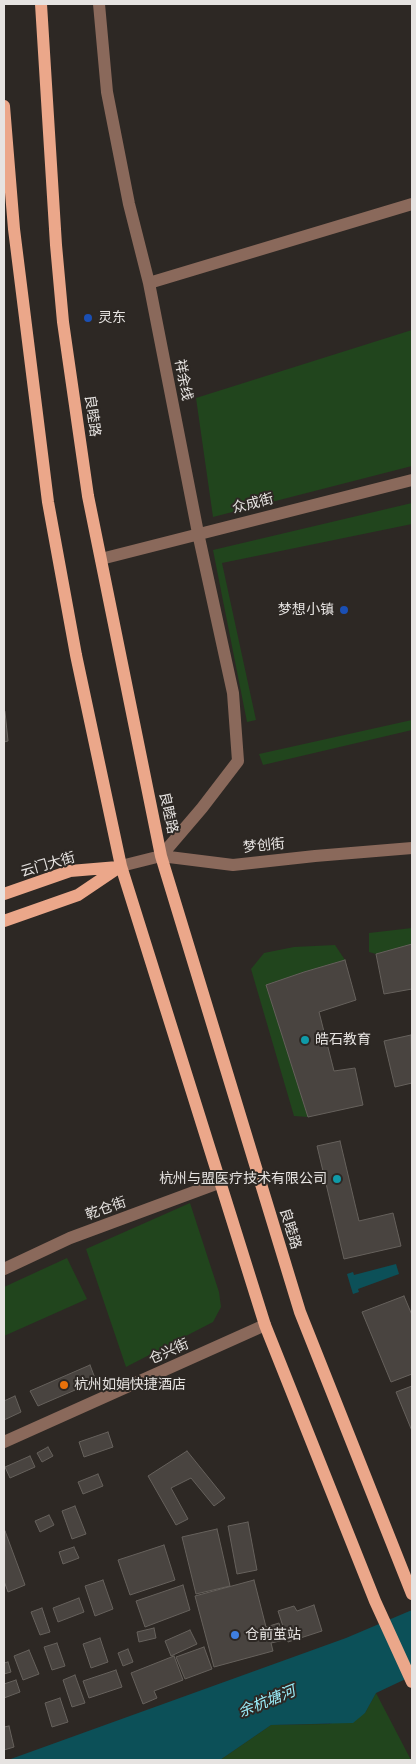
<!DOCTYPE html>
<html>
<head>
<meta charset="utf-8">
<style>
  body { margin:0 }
  #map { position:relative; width:416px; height:1764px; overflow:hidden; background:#2d2824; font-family:Bitter,serif }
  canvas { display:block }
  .frame { position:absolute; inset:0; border:5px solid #e6e3e1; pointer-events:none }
</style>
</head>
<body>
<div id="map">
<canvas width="416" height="1764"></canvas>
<div class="frame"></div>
</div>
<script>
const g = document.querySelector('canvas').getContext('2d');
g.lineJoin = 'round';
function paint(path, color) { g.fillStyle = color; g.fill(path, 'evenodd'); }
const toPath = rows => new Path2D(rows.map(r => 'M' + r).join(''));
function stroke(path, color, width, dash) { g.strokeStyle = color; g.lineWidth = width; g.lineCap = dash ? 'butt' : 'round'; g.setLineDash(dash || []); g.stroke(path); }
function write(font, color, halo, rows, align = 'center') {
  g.font = font + ' Bitter,"Noto Sans SC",serif'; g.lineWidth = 4; g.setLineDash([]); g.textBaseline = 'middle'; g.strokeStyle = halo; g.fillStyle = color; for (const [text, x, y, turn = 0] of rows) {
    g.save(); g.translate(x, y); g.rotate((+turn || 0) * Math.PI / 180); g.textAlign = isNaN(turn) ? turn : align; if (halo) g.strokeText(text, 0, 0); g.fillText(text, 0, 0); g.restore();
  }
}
paint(toPath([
  [412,330,412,466,213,517,196,398],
  [412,503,412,524,222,563,256,720,247,722,213,550],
  [412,720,412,730,263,765,259,754],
  [412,928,412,944,376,954,369,952,369,933],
  [335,945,345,960,304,972,266,985,308,1117,294,1116,251,969,264,953,294,947],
  [190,1203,219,1292,221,1307,213,1322,126,1367,86,1249],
  [67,1258,87,1299,4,1336,4,1287],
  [376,1693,411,1760,220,1760,271,1725,329,1724,365,1713]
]), '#21451d');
paint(toPath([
  [396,1264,399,1274,358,1289,359,1292,353,1294,347,1274,353,1272,354,1275],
  [412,1610,412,1676,376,1693,365,1713,353,1723,271,1725,220,1760,8,1760,346,1638]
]), '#0c5058');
const building = toPath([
  [5,712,8,741,4,742,4,713,5,712],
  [412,944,412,989,384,994,376,954,412,944],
  [345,960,356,1000,319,1012,334,1071,355,1068,363,1105,308,1117,266,985,304,972,345,960],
  [411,1035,412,1083,395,1087,384,1041,411,1035],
  [340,1141,359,1221,393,1213,401,1246,344,1259,317,1146,340,1141],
  [404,1296,412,1315,412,1374,391,1382,362,1312,404,1296],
  [90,1365,96,1381,38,1406,30,1391,90,1365],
  [412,1386,412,1431,396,1392,412,1386],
  [15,1396,21,1412,4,1420,4,1401,15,1396],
  [108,1432,113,1447,84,1457,79,1442,108,1432],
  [48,1447,53,1456,42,1462,37,1453,48,1447],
  [187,1451,225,1498,214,1506,191,1478,171,1488,188,1519,176,1525,148,1476,187,1451],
  [30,1456,35,1467,10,1478,5,1467,30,1456],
  [98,1474,103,1486,83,1494,78,1482,98,1474],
  [75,1506,86,1534,72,1539,62,1511,75,1506],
  [49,1515,54,1525,40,1532,35,1521,49,1515],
  [248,1522,257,1570,237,1574,228,1526,248,1522],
  [217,1529,230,1586,196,1594,182,1537,217,1529],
  [5,1531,25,1585,8,1592,4,1581,5,1531],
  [164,1545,175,1580,130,1595,118,1560,164,1545],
  [74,1547,79,1558,63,1564,59,1552,74,1547],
  [103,1580,113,1609,95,1616,85,1586,103,1580],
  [254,1580,266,1627,279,1623,284,1640,271,1643,273,1651,214,1667,195,1596,254,1580],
  [183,1585,190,1610,145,1627,136,1601,183,1585],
  [79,1598,84,1612,58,1622,53,1608,79,1598],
  [314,1605,322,1631,288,1642,278,1611,294,1606,297,1611,314,1605],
  [42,1608,50,1632,40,1635,31,1612,42,1608],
  [154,1628,156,1638,139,1642,137,1632,154,1628],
  [190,1630,197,1644,171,1656,165,1641,190,1630],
  [100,1638,108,1662,91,1668,83,1644,100,1638],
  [57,1643,65,1666,52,1670,44,1647,57,1643],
  [204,1647,212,1669,185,1679,176,1657,204,1647],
  [128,1649,133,1662,123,1666,118,1653,128,1649],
  [29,1650,39,1674,23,1680,14,1656,29,1650],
  [174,1656,183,1680,154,1691,157,1698,143,1704,131,1673,174,1656],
  [8,1662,11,1672,4,1674,4,1663,8,1662],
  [116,1670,122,1687,89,1698,83,1681,116,1670],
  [75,1675,85,1703,72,1707,63,1680,75,1675],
  [16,1680,20,1692,4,1698,4,1684,16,1680],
  [60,1698,68,1722,52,1727,45,1703,60,1698],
  [9,1726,14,1747,4,1750,4,1727,9,1726]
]);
paint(building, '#494440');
stroke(building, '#66615c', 1);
stroke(toPath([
  [99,4,107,92,129,204,149,283,198,533,233,693,238,761,202,808,161,856],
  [149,283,412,204],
  [101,559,412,480],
  [121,866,161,856,233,865,315,856,412,848],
  [4,1269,70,1238,221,1182],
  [4,1442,265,1325]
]), '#8a695b', 12);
stroke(toPath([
  [41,4,56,245,63,322,88,496,161,856,300,1312,412,1594],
  [4,106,14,229,48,502,76,655,121,866,265,1325,375,1601,412,1682],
  [4,894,70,871,118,867],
  [4,921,78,895,121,866]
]), '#eba78a', 12);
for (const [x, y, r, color] of [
  [88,318,5,"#1a4fb4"],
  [344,610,5,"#1a4fb4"],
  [305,1040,5,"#0f9aa8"],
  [337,1179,5,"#0f9aa8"],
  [64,1385,5,"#e8710a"],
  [235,1635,5,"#3f7fe0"]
]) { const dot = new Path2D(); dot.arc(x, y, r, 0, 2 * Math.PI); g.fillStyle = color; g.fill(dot); stroke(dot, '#2d2824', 2); }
write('14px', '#e6e3e1', '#2d2824', [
  ["灵东",98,318],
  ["梦想小镇",334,610,"right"],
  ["皓石教育",315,1040],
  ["杭州与盟医疗技术有限公司",327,1179,"right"],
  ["杭州如娟快捷酒店",74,1385],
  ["仓前茧站",245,1635]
], 'left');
write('14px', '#e6e3e1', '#2d2824', [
  ["祥余线",183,380,79],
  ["良睦路",92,416,82],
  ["众成街",253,504,-14],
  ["良睦路",168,813,78],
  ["梦创街",264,846,-6],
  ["云门大街",48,865,-16],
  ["乾仓街",106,1209,-20],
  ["良睦路",290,1229,73],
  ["仓兴街",169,1352,-24]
]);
write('italic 15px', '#9beefa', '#2d2824', [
  ["余杭塘河",267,1702,-22]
]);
</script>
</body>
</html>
